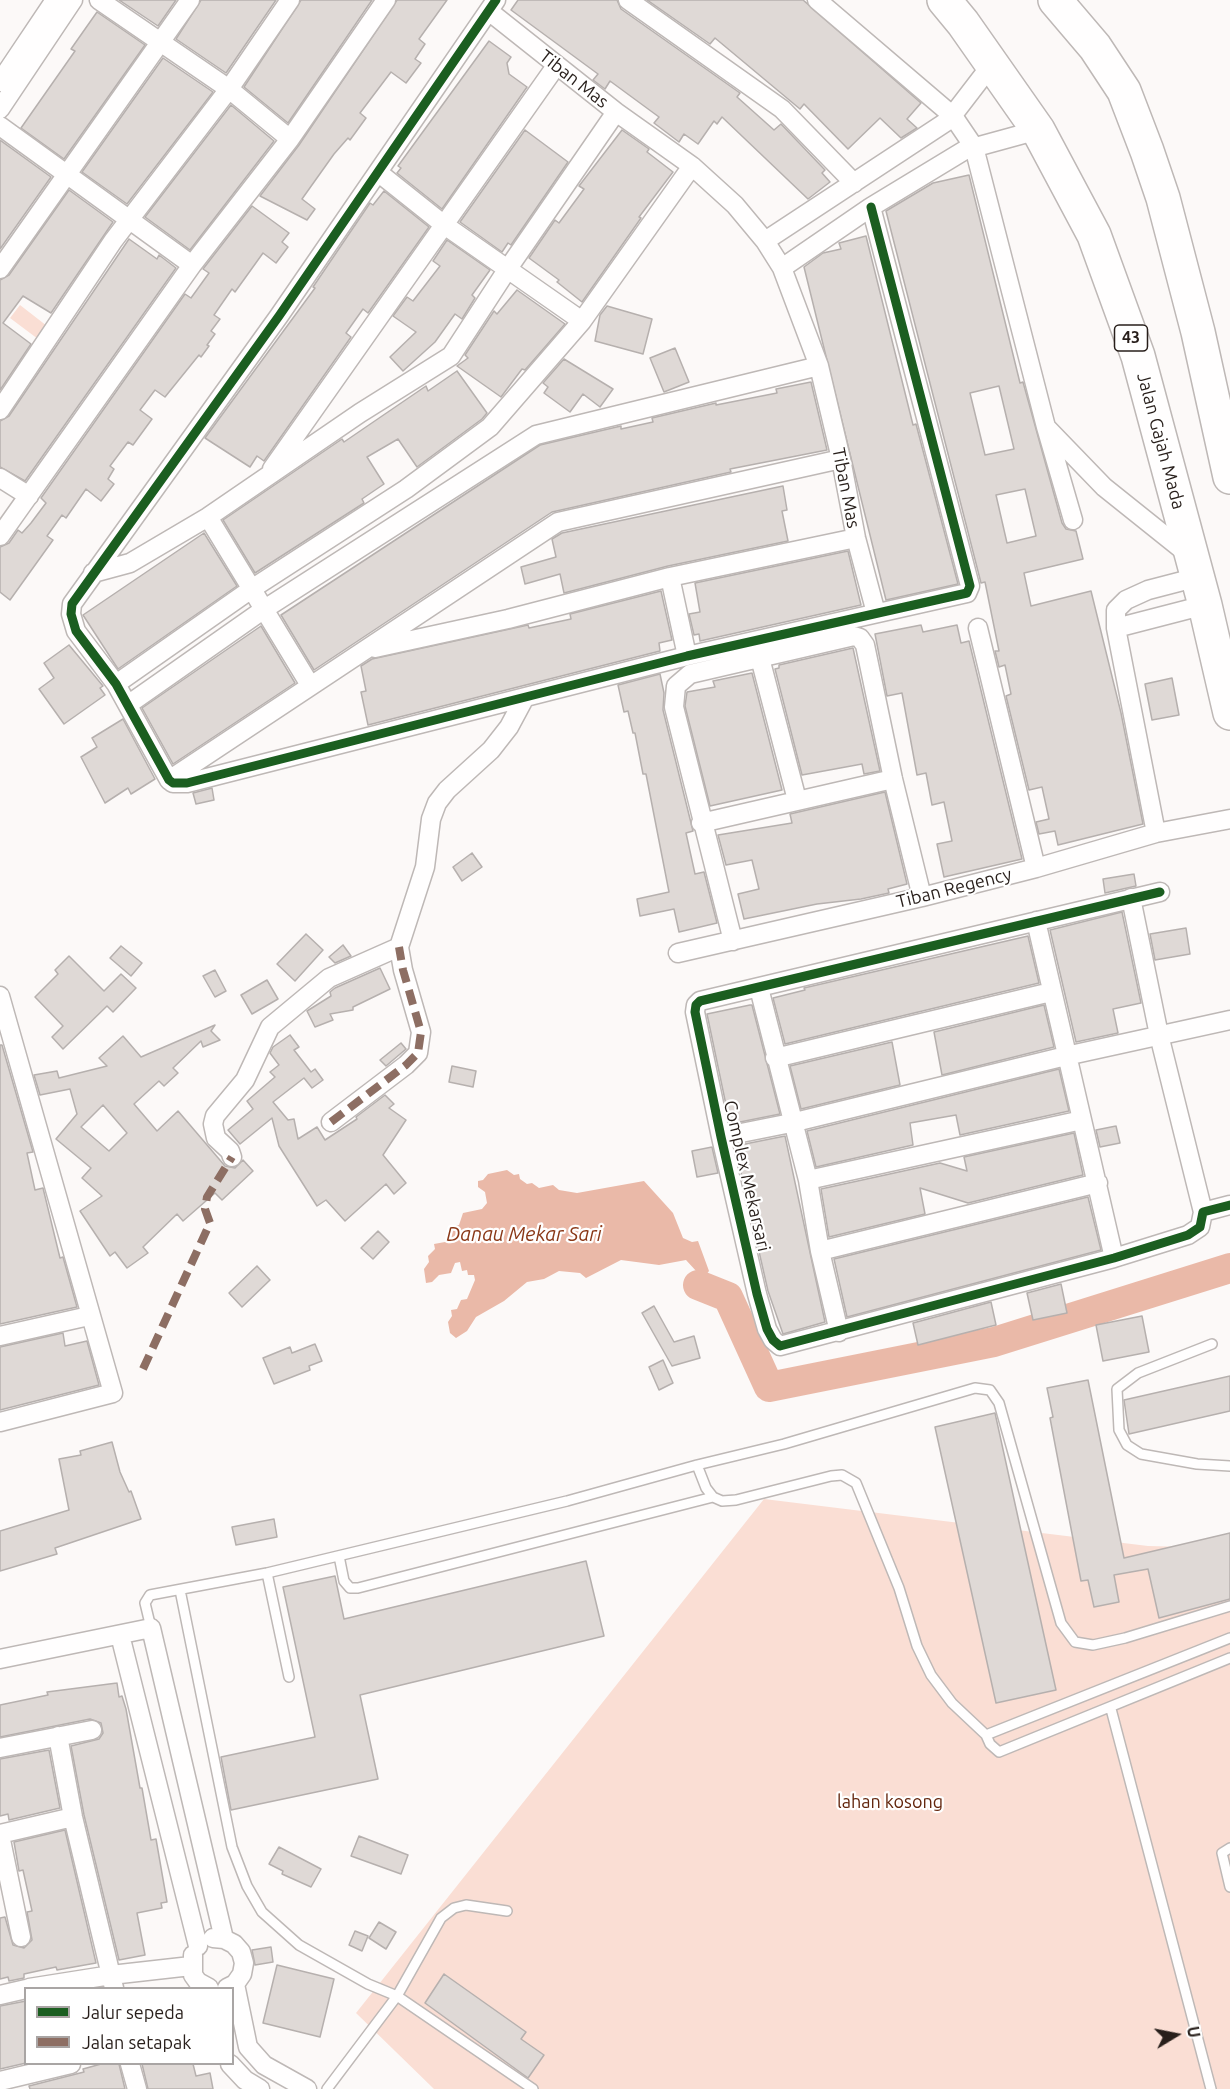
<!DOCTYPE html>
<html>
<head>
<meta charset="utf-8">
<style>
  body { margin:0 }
  #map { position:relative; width:1230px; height:2089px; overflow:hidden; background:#fcf9f8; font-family:Ubuntu,sans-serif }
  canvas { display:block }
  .legend { position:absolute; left:24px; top:1987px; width:210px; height:78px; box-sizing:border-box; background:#fff; border:2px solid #a9a5a4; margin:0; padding:8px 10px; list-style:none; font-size:18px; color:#281f1b }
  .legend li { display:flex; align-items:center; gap:12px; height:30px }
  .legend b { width:30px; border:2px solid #a9a5a4 }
  .north { position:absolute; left:1146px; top:2005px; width:60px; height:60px; -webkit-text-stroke:4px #fff; paint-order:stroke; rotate:80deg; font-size:16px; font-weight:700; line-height:24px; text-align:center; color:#281f1b }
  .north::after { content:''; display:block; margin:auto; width:21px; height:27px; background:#281f1b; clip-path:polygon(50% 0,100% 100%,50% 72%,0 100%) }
</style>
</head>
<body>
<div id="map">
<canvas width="1230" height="2089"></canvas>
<ul class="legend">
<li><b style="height:8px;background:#1b5e20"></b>Jalur sepeda</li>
<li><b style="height:8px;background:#8d6e63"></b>Jalan setapak</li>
</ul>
<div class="north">U</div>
</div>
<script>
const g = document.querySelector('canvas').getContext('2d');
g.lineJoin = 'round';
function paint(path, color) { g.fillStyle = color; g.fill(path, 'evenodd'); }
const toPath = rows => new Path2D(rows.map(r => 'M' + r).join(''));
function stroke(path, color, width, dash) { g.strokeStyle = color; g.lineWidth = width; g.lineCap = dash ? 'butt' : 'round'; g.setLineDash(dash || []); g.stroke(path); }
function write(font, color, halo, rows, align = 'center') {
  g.font = font + ' Ubuntu,sans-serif'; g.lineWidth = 4.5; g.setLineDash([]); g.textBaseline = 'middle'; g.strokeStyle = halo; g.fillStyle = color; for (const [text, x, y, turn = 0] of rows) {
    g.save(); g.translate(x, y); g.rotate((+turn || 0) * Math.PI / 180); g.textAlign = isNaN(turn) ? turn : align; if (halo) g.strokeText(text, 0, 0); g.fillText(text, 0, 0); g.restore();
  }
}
paint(toPath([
  [20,305,47,326,38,339,10,318],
  [764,1499,1148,1546,1230,1548,1230,2089,434,2089,356,2013]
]), '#faded4');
paint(toPath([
  [507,1170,514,1175,519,1174,520,1179,527,1184,532,1183,539,1188,553,1185,559,1190,577,1193,644,1181,673,1213,683,1238,692,1242,698,1241,709,1271,698,1285,697,1272,686,1260,659,1265,621,1260,586,1278,580,1273,559,1271,544,1279,527,1282,504,1301,476,1317,467,1331,456,1338,450,1333,448,1322,452,1316,451,1310,457,1309,461,1300,467,1299,475,1280,474,1275,468,1275,467,1270,462,1271,460,1262,455,1263,451,1273,439,1275,432,1282,426,1283,424,1269,429,1262,428,1256,435,1249,434,1244,445,1242,454,1226,459,1225,463,1213,482,1209,487,1203,485,1192,478,1187,478,1181,483,1180,488,1174]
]), '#eab9a8');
stroke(toPath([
  [698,1285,728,1297,769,1387,994,1342,1230,1268]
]), '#eab9a8', 30);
const building = toPath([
  [119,0,176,0,158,26,119,0],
  [201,0,276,0,226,73,176,39,201,0],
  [301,0,372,0,288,123,244,87,301,0],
  [397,0,447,0,419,39,425,44,415,59,421,63,406,83,391,72,360,113,366,118,350,140,348,138,334,154,302,199,315,209,307,220,260,196,299,145,397,0],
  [518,0,617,0,621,9,740,93,737,97,774,130,781,124,825,170,822,173,830,182,808,199,722,117,717,124,714,121,698,144,684,134,679,142,654,123,659,117,610,81,605,89,593,80,598,74,511,10,518,0],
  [647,0,803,0,921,103,907,119,917,128,901,138,880,118,848,149,804,104,800,109,715,38,710,44,647,0],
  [97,12,145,45,64,159,21,128,75,51,71,49,97,12],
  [489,41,511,57,507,63,509,74,527,87,442,209,397,173,401,168,398,166,489,41],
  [163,58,213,92,127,204,82,172,163,58],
  [231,105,274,141,190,250,145,217,231,105],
  [525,130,568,162,511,245,508,243,502,252,460,222,525,130],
  [622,130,649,149,647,152,673,172,639,217,641,218,582,302,557,282,559,280,529,258,555,220,559,223,584,189,579,186,622,130],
  [0,140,51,177,0,249,0,140],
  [969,175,1020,383,1023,382,1062,523,1066,529,1076,531,1083,559,1024,573,1031,606,1091,591,1121,713,1143,824,1058,845,1055,831,1039,834,1036,822,1049,819,1042,787,1029,790,1006,696,1011,694,1005,665,999,667,995,651,999,651,985,582,981,583,886,211,933,183,969,175],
  [999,386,1014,449,985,455,970,393,999,386],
  [1025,489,1036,536,1007,543,996,495,1025,489],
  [69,190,113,222,51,313,23,296,3,323,31,344,0,390,0,280,9,275,69,190],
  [384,191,429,227,368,313,363,309,346,333,351,337,264,461,257,456,250,467,205,438,315,288,313,287,370,203,373,205,384,191],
  [252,206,289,233,282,242,288,247,276,263,263,253,235,292,232,289,214,315,220,319,211,331,215,334,207,345,209,346,201,357,199,355,165,397,155,390,140,410,152,419,133,445,128,442,110,466,114,469,108,479,114,484,101,501,86,489,66,518,62,515,47,536,53,540,10,600,0,592,0,547,9,543,18,530,22,533,31,523,46,503,41,498,185,294,191,298,209,273,203,269,252,206],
  [866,236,913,425,916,424,958,584,886,600,804,267,823,253,841,249,839,243,866,236],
  [129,239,157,259,159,255,176,268,25,481,0,467,0,421,9,416,129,239],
  [447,240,490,270,472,295,475,298,462,319,455,314,435,342,403,371,390,357,416,332,393,316,407,297,413,301,440,266,433,261,447,240],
  [517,290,565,324,525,370,522,369,501,397,457,366,468,358,465,355,494,311,497,314,517,290],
  [607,306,652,319,643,354,595,341,600,315,607,306],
  [675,348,689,382,664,392,650,358,675,348],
  [564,359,613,389,600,407,583,394,570,412,544,393,548,387,543,383,564,359],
  [457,371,487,413,482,419,417,467,398,439,367,457,384,484,362,499,364,503,255,573,223,520,342,439,344,442,426,386,428,391,457,371],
  [811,382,827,450,730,469,731,472,552,512,314,670,281,615,540,445,621,426,621,429,653,422,652,418,716,403,716,405,777,393,776,389,811,382],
  [783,486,787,510,782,511,788,541,668,566,564,593,560,574,525,584,521,567,556,557,552,539,562,533,783,486],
  [204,533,237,586,118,669,83,615,204,533],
  [848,551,861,605,700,641,699,634,694,635,689,614,700,612,695,583,848,551],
  [661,591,672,640,659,643,660,651,368,725,361,692,366,691,361,666,372,659,528,625,529,628,571,619,570,614,661,591],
  [921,625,923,632,957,625,961,643,969,641,1022,859,944,877,937,844,952,841,944,802,932,805,926,773,917,775,902,693,887,696,875,634,921,625],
  [261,626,295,683,173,764,142,708,261,626],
  [69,645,103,686,100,688,105,695,64,724,39,689,54,678,44,663,69,645],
  [853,648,880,771,864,774,862,764,802,775,775,669,779,668,779,665,853,648],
  [752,673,782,790,710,806,685,706,687,692,715,687,713,681,752,673],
  [660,674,664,693,663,710,693,831,686,833,695,874,704,872,717,923,679,932,674,909,640,916,637,899,669,892,646,774,643,774,635,733,633,733,628,711,624,712,618,685,660,674],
  [1172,678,1179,715,1152,720,1145,684,1172,678],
  [123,719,155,779,131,794,128,788,105,803,81,757,97,747,92,738,123,719],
  [212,788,214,800,196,804,193,793,212,788],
  [885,792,907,884,888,889,889,893,861,899,817,904,744,919,738,894,759,889,752,860,726,865,718,835,792,823,790,814,885,792],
  [472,853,482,867,462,881,453,867,472,853],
  [1134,874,1136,886,1105,893,1103,879,1134,874],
  [1122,912,1141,1003,1113,1009,1118,1033,1076,1042,1050,930,1122,912],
  [1186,928,1190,954,1155,960,1150,934,1186,928],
  [306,934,323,950,295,981,277,964,306,934],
  [1028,936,1039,983,785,1044,773,998,805,990,804,988,1028,936],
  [343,945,351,956,335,963,329,957,343,945],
  [121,946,142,963,131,976,110,958,121,946],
  [69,956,104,991,121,974,136,988,113,1012,107,1006,63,1049,52,1037,63,1026,35,997,58,974,55,970,69,956],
  [380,968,390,989,353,1007,353,1010,330,1014,333,1020,315,1027,307,1011,331,996,330,992,335,988,380,968],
  [215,970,226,991,215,997,203,976,215,970],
  [267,980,278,999,252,1014,241,995,267,980],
  [750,1005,752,1005,780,1114,730,1124,707,1014,750,1005],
  [1044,1005,1054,1047,942,1075,934,1032,1044,1005],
  [215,1025,211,1031,220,1040,203,1047,201,1041,173,1068,178,1073,164,1086,159,1081,134,1104,157,1131,178,1111,225,1166,235,1168,243,1160,253,1171,222,1200,215,1193,183,1221,177,1214,143,1247,148,1253,127,1268,115,1252,110,1256,80,1211,102,1196,82,1178,91,1168,56,1139,77,1114,70,1089,40,1095,34,1075,57,1071,59,1078,107,1066,99,1058,123,1036,141,1057,215,1025],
  [103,1105,127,1133,109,1151,81,1127,103,1105],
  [290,1035,299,1047,294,1050,311,1072,315,1069,323,1080,312,1088,304,1078,273,1102,288,1120,294,1119,298,1139,317,1127,325,1140,357,1119,356,1117,385,1095,394,1104,389,1108,406,1120,383,1155,406,1183,394,1194,386,1184,345,1221,326,1200,317,1206,279,1146,272,1118,240,1144,228,1130,253,1109,247,1101,275,1077,270,1072,279,1065,270,1053,273,1047,290,1035],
  [892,1042,900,1085,801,1109,790,1066,892,1042],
  [401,1043,406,1049,386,1066,380,1060,401,1043],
  [0,1045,2,1045,33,1152,27,1153,35,1190,43,1188,60,1258,63,1257,77,1307,0,1324,0,1045],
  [452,1066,476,1071,473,1087,449,1082,452,1066],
  [1059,1069,1069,1111,960,1135,956,1115,910,1123,913,1145,816,1167,807,1131,1059,1069],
  [1116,1126,1120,1143,1100,1147,1096,1130,1116,1126],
  [1074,1133,1083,1175,968,1203,920,1188,925,1214,829,1237,821,1189,940,1163,967,1171,964,1157,1074,1133],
  [785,1136,825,1322,783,1334,768,1291,735,1146,785,1136],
  [712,1147,718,1173,697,1177,692,1151,712,1147],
  [1088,1197,1101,1250,847,1317,834,1259,1088,1197],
  [378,1231,389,1242,373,1259,361,1248,378,1231],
  [257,1266,270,1280,242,1307,229,1293,257,1266],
  [1061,1284,1067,1313,1033,1320,1027,1293,1061,1284],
  [991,1302,996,1325,918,1345,913,1323,991,1302],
  [654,1306,674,1342,694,1336,700,1358,672,1366,642,1313,654,1306],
  [1142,1316,1149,1352,1103,1361,1096,1325,1142,1316],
  [63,1333,65,1346,87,1341,99,1385,0,1410,0,1347,63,1333],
  [315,1344,322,1361,309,1366,310,1370,274,1384,263,1358,290,1347,292,1353,315,1344],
  [663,1360,673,1383,659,1390,649,1367,663,1360],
  [1230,1376,1230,1411,1129,1434,1124,1400,1230,1376],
  [1088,1380,1124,1558,1230,1533,1230,1599,1159,1618,1148,1569,1114,1575,1119,1602,1094,1607,1088,1580,1081,1581,1050,1418,1053,1417,1047,1388,1088,1380],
  [995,1413,1056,1690,996,1703,935,1427,995,1413],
  [112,1442,120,1472,129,1492,131,1491,141,1519,55,1548,57,1554,0,1571,0,1531,69,1510,59,1459,81,1455,80,1451,112,1442],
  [274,1519,277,1537,236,1545,232,1527,274,1519],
  [586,1561,604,1636,360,1695,378,1779,231,1810,221,1757,315,1737,283,1587,335,1576,344,1619,586,1561],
  [117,1683,119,1697,122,1696,126,1709,140,1788,142,1788,151,1840,156,1839,167,1902,161,1903,162,1908,137,1913,145,1955,119,1960,84,1815,71,1746,99,1739,103,1733,101,1723,90,1719,0,1737,0,1705,48,1695,47,1692,117,1683],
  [49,1750,60,1808,9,1820,8,1814,0,1816,0,1759,49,1750],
  [65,1830,96,1963,57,1970,56,1967,24,1974,24,1978,9,1981,8,1977,0,1979,0,1918,5,1917,13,1945,24,1948,32,1940,27,1912,32,1911,23,1870,19,1871,14,1842,65,1830],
  [359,1836,408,1855,401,1874,351,1856,359,1836],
  [279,1847,321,1869,311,1887,282,1874,283,1871,269,1864,279,1847],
  [379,1922,396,1932,386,1949,369,1938,379,1922],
  [355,1931,368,1936,362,1951,349,1945,355,1931],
  [271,1947,273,1962,255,1965,252,1950,271,1947],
  [277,1965,334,1979,320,2037,263,2023,277,1965],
  [444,1974,526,2032,521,2039,544,2055,528,2078,425,2003,444,1974],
  [26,2001,26,2063,0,2069,0,2006,26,2001],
  [101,2064,119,2064,125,2089,30,2089,29,2086,84,2072,83,2069,101,2064],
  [142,2064,193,2064,196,2076,210,2073,213,2089,148,2089,142,2064]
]);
paint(building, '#dfd9d6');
stroke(building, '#b6b0ae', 1.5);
const lane = toPath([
  [1212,1344,1138,1373,1117,1389,1119,1430,1127,1445,1141,1454,1197,1464,1230,1466],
  [697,1465,706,1488,713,1497,722,1501,736,1500,831,1476,842,1475,856,1483,899,1588,917,1646,931,1675,952,1703,986,1735,990,1744,999,1752,1230,1658],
  [339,1556,344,1581,350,1588,358,1588,713,1497],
  [267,1573,289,1677],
  [180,1590,232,1847,247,1886,262,1912,299,1945,368,1984,397,1996,533,2089],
  [151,1628,145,1603,150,1595,267,1573,567,1501,697,1465,784,1444,975,1388,990,1390,999,1403,1061,1623,1075,1642,1093,1645,1125,1638,1230,1606],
  [1111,1709,1211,2089],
  [986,1735,1230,1638],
  [1230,1848,1222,1853,1230,1887],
  [327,2089,397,1996,441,1918,454,1908,466,1905,507,1911]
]);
const street = toPath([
  [99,0,229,89,290,139],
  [496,0,279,316,72,604,71,614,76,631,116,684,169,780,173,783,187,783,687,656,967,593,970,586,871,207],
  [628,0,782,109,854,183],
  [817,0,953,116,974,147,1046,427],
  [490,12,616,112,692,166,735,205,765,241,782,268,819,366,841,459,856,538,876,613],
  [0,82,55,0],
  [0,109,73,0],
  [0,126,192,265],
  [379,173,443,224,582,321],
  [765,241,949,120,992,64],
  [782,268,871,207,965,150,1038,130],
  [0,269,190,0],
  [0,410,113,241,229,89,290,0],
  [272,469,556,66],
  [0,478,29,496],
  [208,517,310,685],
  [1073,520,1046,427,1104,487,1189,555],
  [0,536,192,265,290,139,386,0],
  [93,573,130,563,208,517,360,413,451,356,507,270,616,112],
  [670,577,687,656],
  [978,628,1036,868],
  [1116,628,1205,605],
  [375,648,508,619,670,577,856,538],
  [760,658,797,800],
  [116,684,253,588,406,489,490,427,582,321,692,166],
  [129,704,263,610,536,435,819,366],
  [169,780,558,522,841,459],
  [701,823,893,779],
  [1156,833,1116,628,1116,610,1126,600,1148,590,1198,577],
  [1160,892,700,1001,696,1005,695,1012,721,1137,757,1294,767,1329,773,1340,780,1346,1114,1258,1188,1235,1200,1227,1203,1212,1230,1205],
  [1131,898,1159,1035,1203,1212],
  [1036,921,1114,1258],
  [733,941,674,707,676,686,690,674,854,636,860,638,865,645,893,779,922,897],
  [678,953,922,897,1036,868,1156,833,1230,819],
  [759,988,808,1180,820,1251,839,1332],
  [0,996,113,1393,0,1422],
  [775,1058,1051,992],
  [331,1122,406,1065,418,1053,421,1032,403,970,399,947,425,867,431,819,437,803,447,790,491,750,509,727,524,699],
  [721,1137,791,1123,1066,1056,1230,1020],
  [232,1157,230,1151,216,1138,213,1124,215,1116,245,1080,270,1027,329,978,399,947],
  [808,1180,1082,1120],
  [820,1251,1098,1183],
  [0,1336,89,1316],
  [120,1635,198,1946],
  [0,1659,151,1628,224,1939],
  [58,1736,73,1817,114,1988],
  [0,1748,92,1730],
  [0,1834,73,1817],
  [0,1835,21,1937],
  [213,1938,224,1939,234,1944,241,1952,244,1963,242,1974,235,1984,227,1988],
  [193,1955,193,1975,198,1982,209,1988],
  [235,1984,248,2047,264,2065,307,2089],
  [29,1988,111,1975,191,1966],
  [0,1995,26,1989],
  [130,2064,137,2089],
  [230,2064,245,2080,260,2089],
  [0,2081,71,2064]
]);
const highway = toPath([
  [944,0,963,23,1038,130,1094,235,1138,356,1205,605,1230,713],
  [1055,0,1095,47,1124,91,1147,151,1163,198,1198,332,1230,477]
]);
stroke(lane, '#beb8b6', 12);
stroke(street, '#beb8b6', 21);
stroke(highway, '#beb8b6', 36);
stroke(lane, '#fffefe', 9);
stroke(street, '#fffefe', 18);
stroke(highway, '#fffefe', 33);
stroke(toPath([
  [331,1122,406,1065,418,1053,421,1032,403,970,399,947],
  [143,1369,210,1223,205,1209,207,1197,232,1157]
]), '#8d6e63', 8, [15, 8]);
stroke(toPath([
  [496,0,279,316,72,604,71,614,76,631,116,684,169,780,173,783,187,783,687,656,967,593,970,586,871,207],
  [1160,892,700,1001,696,1005,695,1012,721,1137,757,1294,767,1329,773,1340,780,1346,1114,1258,1188,1235,1200,1227,1203,1212,1230,1205]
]), '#1b5e20', 9);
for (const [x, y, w] of [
  [1131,338,33]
]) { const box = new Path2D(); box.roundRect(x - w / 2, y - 13, w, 26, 4.5); g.fillStyle = '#fff'; g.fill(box); stroke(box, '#281f1b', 1.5); }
write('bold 16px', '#281f1b', null, [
  ["43",1131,338]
]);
write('18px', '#281f1b', '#fff', [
  ["Tiban Mas",574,79,38],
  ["Jalan Gajah Mada",1161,441,75],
  ["Tiban Mas",846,488,79],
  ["Tiban Regency",954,888,-14],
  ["Complex Mekarsari",747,1176,77]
]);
write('18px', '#63250c', '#fff', [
  ["lahan kosong",890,1802]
]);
write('italic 20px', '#8a3817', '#fff', [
  ["Danau Mekar Sari",524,1234]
]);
</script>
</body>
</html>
